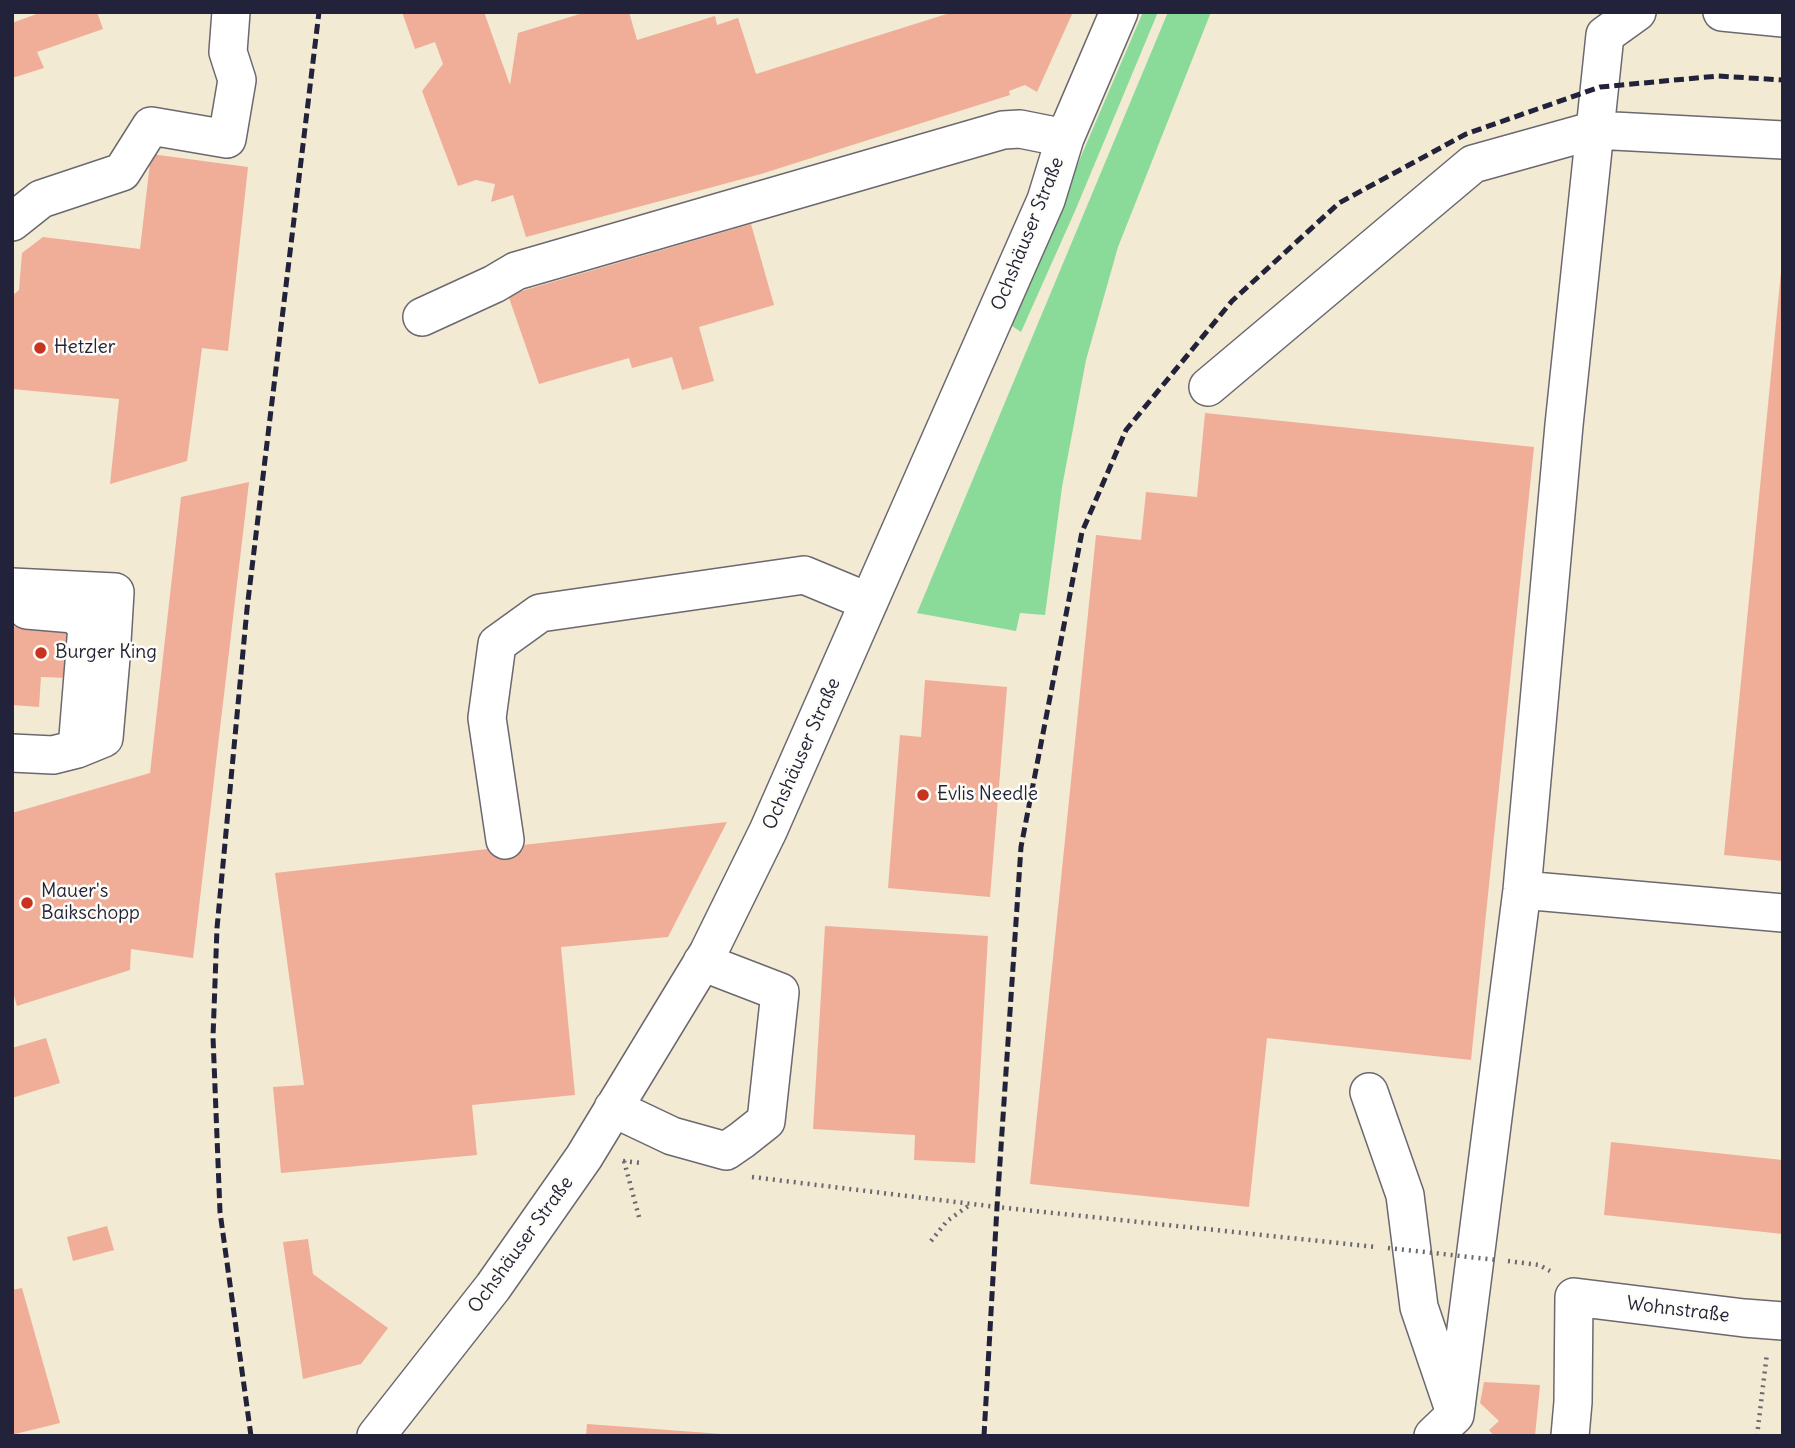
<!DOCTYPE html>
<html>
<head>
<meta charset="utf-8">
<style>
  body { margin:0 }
  #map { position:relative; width:1795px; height:1448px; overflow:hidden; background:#f2ead2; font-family:Delius,sans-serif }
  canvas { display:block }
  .frame { position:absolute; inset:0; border:14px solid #22223b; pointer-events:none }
</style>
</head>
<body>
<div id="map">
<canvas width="1795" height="1448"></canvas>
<div class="frame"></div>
</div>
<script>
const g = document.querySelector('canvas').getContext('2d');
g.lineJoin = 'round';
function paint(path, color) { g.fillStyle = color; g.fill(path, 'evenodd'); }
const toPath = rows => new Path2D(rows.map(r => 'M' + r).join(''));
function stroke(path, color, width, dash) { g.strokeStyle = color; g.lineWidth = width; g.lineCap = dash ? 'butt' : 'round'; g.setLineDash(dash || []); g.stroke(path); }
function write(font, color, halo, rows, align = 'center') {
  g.font = font + ' Delius,sans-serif'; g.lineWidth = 5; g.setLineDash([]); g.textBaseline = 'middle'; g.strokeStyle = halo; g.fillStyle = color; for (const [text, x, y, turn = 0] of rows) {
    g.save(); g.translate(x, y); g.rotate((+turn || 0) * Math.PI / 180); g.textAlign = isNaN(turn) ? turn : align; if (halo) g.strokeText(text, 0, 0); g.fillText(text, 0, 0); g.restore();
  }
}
paint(toPath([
  [1143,12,1158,12,1075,211,1021,332,1009,324],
  [1168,12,1211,12,1118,247,1086,360,1062,487,1045,615,1020,613,1016,631,917,613]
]), '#8ada9a');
paint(toPath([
  [42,12,97,12,103,29,37,52,44,68,12,78,12,23],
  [402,12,484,12,510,85,518,33,586,12,629,12,637,40,715,16,717,25,738,18,756,74,953,12,1073,12,1037,92,1025,85,1009,91,1010,95,761,174,526,237,513,195,491,202,495,184,476,180,458,186,422,91,443,64,435,42,415,49],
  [151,154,248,167,228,351,202,348,187,461,110,484,119,399,12,389,12,296,19,290,22,253,43,237,140,249],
  [751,224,774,305,699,327,714,381,682,390,672,357,632,368,629,358,539,384,508,295],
  [1781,272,1783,272,1783,861,1724,855],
  [1205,413,1534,447,1471,1060,1267,1038,1249,1207,1030,1184,1096,535,1141,540,1146,492,1197,497],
  [249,482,193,958,131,949,130,970,17,1006,12,989,12,813,150,773,181,497],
  [12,626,72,630,69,678,41,677,39,707,12,705],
  [925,680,1007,687,990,897,888,888,900,735,921,737],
  [727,822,668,937,561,947,575,1095,472,1105,477,1155,281,1173,273,1087,304,1085,275,873],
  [825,926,988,936,975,1163,914,1160,915,1135,813,1129],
  [46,1038,60,1083,12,1098,12,1048],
  [1611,1142,1783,1160,1783,1234,1604,1215],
  [107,1226,114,1250,73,1261,67,1237],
  [308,1239,313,1274,388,1328,361,1364,303,1379,283,1242],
  [22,1288,60,1423,15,1434,12,1432,12,1290],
  [1484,1382,1540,1385,1535,1436,1494,1436,1489,1430,1499,1421,1480,1403],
  [587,1424,722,1434,722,1436,586,1436]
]), '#f0ae98');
const minor = toPath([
  [1722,12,1783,18],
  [12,222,41,199,122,172,151,126,227,139,237,80,228,52,231,12],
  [422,317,494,284,516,271,1003,130,1020,129,1065,138],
  [1208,387,1473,164,1595,130,1783,140],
  [12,587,115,592,111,658,104,738,77,749,53,755,12,753],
  [27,610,74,614,87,626,77,749],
  [505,840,487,718,497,644,540,613,804,575,869,602],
  [1522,890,1783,913],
  [1369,1092,1405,1195,1419,1307,1452,1404],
  [613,1108,672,1136,726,1151,742,1140,766,1121,780,992,702,962],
  [376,1436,493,1287,584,1157,708,953,768,831,1046,200,1065,138,1119,12],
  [1433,1436,1455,1415,1522,890,1564,425,1605,35,1637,12],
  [1570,1436,1573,1402,1574,1297,1744,1318,1783,1321]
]);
stroke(minor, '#6b6870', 40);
stroke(toPath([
  [623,1161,642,1163],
  [624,1161,639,1217],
  [752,1177,997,1207,1376,1247],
  [931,1241,947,1221,971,1204],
  [1508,1261,1539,1265,1550,1271],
  [1757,1436,1767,1353]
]), '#6b6870', 4.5, [2, 5]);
stroke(minor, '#fff', 37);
stroke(toPath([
  [251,1436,220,1212,213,1037,217,928,247,609,319,12],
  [984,1436,997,1207,1021,847,1082,532,1126,430,1232,301,1339,203,1466,134,1600,87,1718,76,1783,80]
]), '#22223b', 5, [10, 5]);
stroke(toPath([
  [1388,1248,1497,1260]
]), '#6b6870', 4.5, [2, 5]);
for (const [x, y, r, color] of [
  [40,348,7,"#c8321e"],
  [41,653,7,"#c8321e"],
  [923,795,7,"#c8321e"],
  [27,903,7,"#c8321e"]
]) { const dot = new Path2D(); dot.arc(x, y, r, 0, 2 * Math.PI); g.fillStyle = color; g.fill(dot); stroke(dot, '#fdfcf7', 2.5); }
write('19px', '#22223b', '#fdfcf7', [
  ["Ochshäuser Straße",1028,234,-68],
  ["Ochshäuser Straße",802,754,-66],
  ["Ochshäuser Straße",521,1245,-54],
  ["Wohnstraße",1678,1310,7]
]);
write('19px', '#22223b', '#fdfcf7', [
  ["Hetzler",54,348],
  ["Burger King",55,653],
  ["Evlis Needle",937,795],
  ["Mauer's",41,892],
  ["Baikschopp",41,914]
], 'left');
</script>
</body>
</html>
